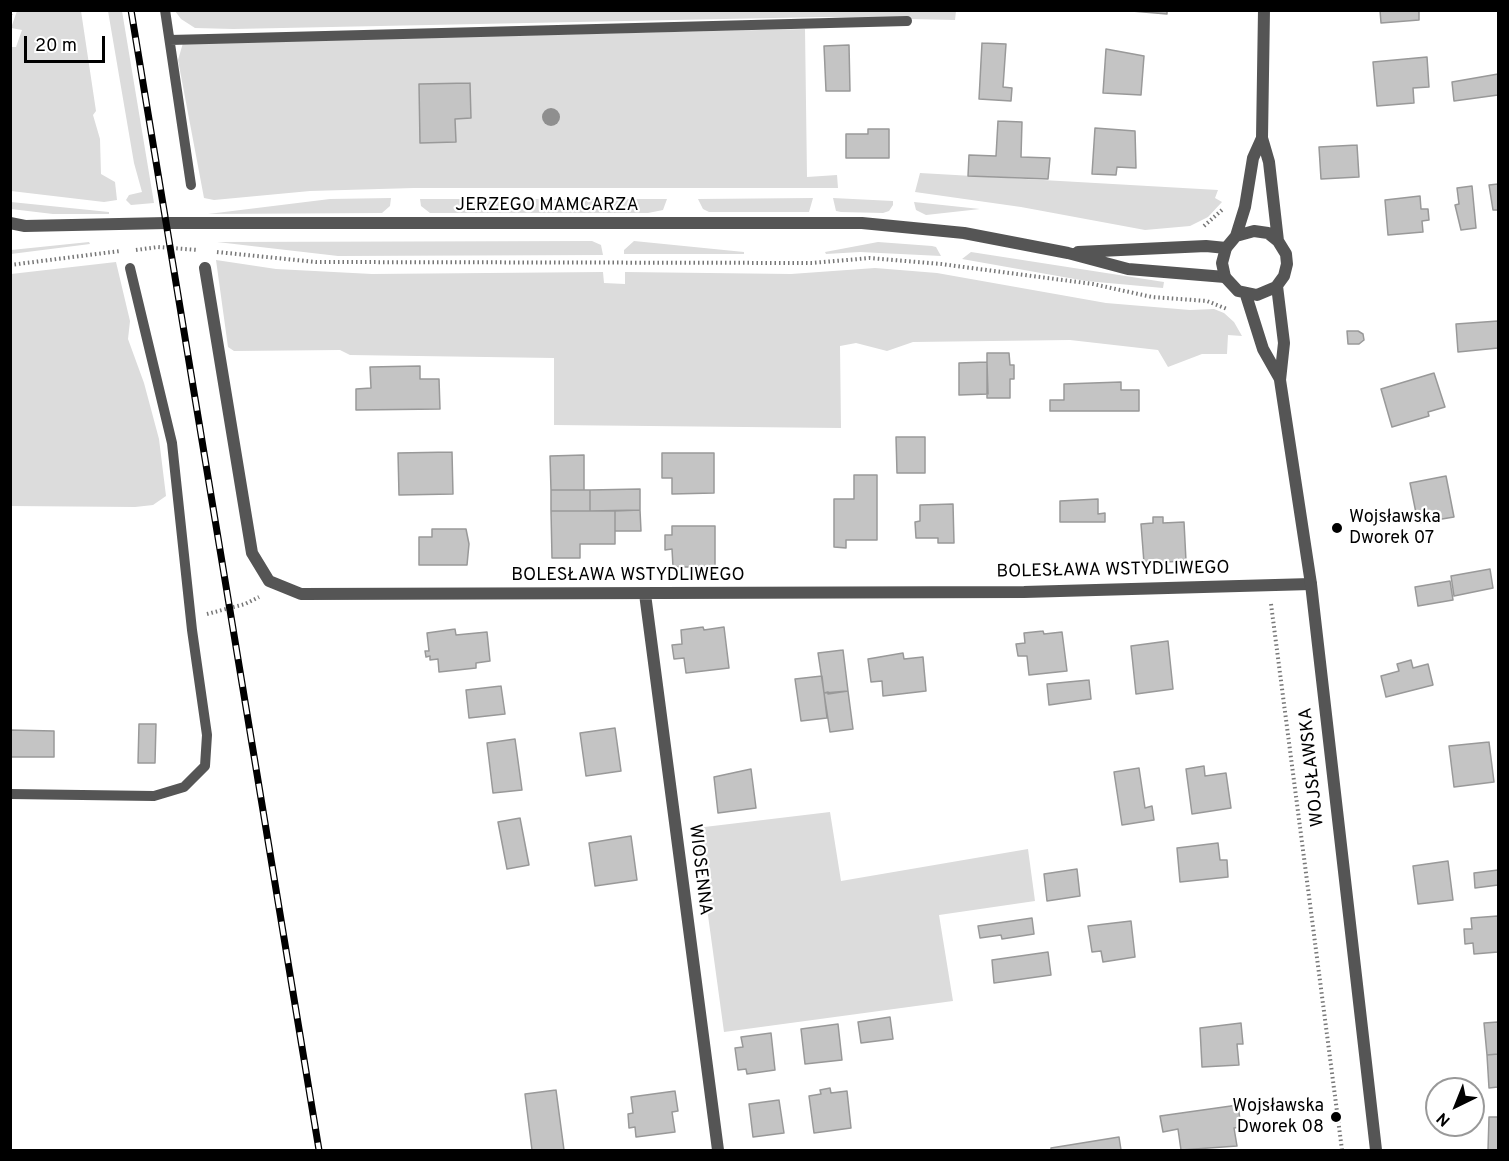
<!DOCTYPE html>
<html>
<head>
<meta charset="utf-8">
<style>
  body { margin:0 }
  #map { position:relative; width:1509px; height:1161px; overflow:hidden; background:#fff; font-family:Overpass,sans-serif }
  canvas { display:block }
  .frame { position:absolute; inset:0; border:12px solid #000; pointer-events:none }
  .north { position:absolute; left:1425px; top:1077px; width:60px; height:60px; box-sizing:border-box; background:#fff; border:2px solid #999; border-radius:50%; rotate:223deg; font-size:16px; font-weight:700; line-height:24px; text-align:center; color:#000 }
  .north::after { content:''; display:block; margin:auto; width:21px; height:27px; background:#000; clip-path:polygon(50% 0,100% 100%,50% 72%,0 100%) }
  .scale { position:absolute; left:24px; top:36px; width:81px; height:27px; box-sizing:border-box; border:3px solid #000; border-top:0; padding-left:8px; font-size:18px; line-height:21px; white-space:nowrap; color:#000; -webkit-text-stroke:4px #fff; paint-order:stroke }
</style>
</head>
<body>
<div id="map">
<canvas width="1509" height="1161"></canvas>
<div class="frame"></div>
<div class="north">N</div>
<div class="scale">20 m</div>
</div>
<script>
const g = document.querySelector('canvas').getContext('2d');
g.lineJoin = 'round';
function paint(path, color) { g.fillStyle = color; g.fill(path, 'evenodd'); }
const toPath = rows => new Path2D(rows.map(r => 'M' + r).join(''));
function stroke(path, color, width, dash) { g.strokeStyle = color; g.lineWidth = width; g.lineCap = dash ? 'butt' : 'round'; g.setLineDash(dash || []); g.stroke(path); }
function write(font, color, halo, rows, align = 'center') {
  g.font = font + ' Overpass,sans-serif'; g.lineWidth = 4.5; g.setLineDash([]); g.textBaseline = 'middle'; g.strokeStyle = halo; g.fillStyle = color; for (const [text, x, y, turn = 0] of rows) {
    g.save(); g.translate(x, y); g.rotate((+turn || 0) * Math.PI / 180); g.textAlign = isNaN(turn) ? turn : align; if (halo) g.strokeText(text, 0, 0); g.fillText(text, 0, 0); g.restore();
  }
}
paint(toPath([
  [17,11,81,11,96,111,93,115,100,139,101,174,115,182,117,200,104,202,11,191,10,47,16,47,22,30,11,28],
  [108,11,122,11,154,203,131,205,126,200,129,195,142,192,134,163],
  [175,11,956,11,955,20,822,17,233,29,195,28,181,19],
  [805,29,807,177,837,175,838,188,414,188,310,191,214,200,204,198,178,60,183,43],
  [920,173,1218,190,1215,198,1222,202,1208,217,1190,226,1145,230,1021,207,915,192],
  [391,198,390,206,382,213,208,214,330,199],
  [813,198,809,212,709,212,703,209,698,199],
  [833,198,893,201,893,205,889,211,883,213,841,212,836,211],
  [420,199,667,199,663,210,648,213,430,213,421,206],
  [11,202,109,212,109,214,53,214,11,209],
  [914,202,980,209,926,215,916,210],
  [592,241,601,245,603,255,338,256,217,242],
  [634,241,744,252,744,254,624,254,624,250],
  [89,242,90,244,11,254,11,250],
  [878,242,932,246,936,247,941,256,860,252,826,254,825,252],
  [971,252,1164,282,1163,288,1086,281,962,259],
  [216,260,276,269,372,274,603,272,604,283,625,284,625,272,791,274,875,268,937,273,1106,303,1190,310,1214,309,1224,313,1234,322,1242,336,1228,335,1227,354,1202,354,1168,367,1158,350,1070,340,913,342,887,351,856,343,840,346,841,428,554,425,554,358,350,355,340,350,234,351,228,347],
  [116,262,130,321,128,339,144,383,159,439,166,496,153,505,135,507,11,506,11,274],
  [830,812,841,881,1028,849,1035,901,939,915,953,1001,724,1032,696,828]
]), '#dcdcdc');
const building = toPath([
  [1120,10,1167,10,1167,14,1120,10],
  [1380,10,1419,10,1419,20,1381,23,1380,10],
  [982,43,1006,44,1003,87,1012,88,1011,101,979,99,982,43],
  [849,45,850,91,826,91,824,46,849,45],
  [1106,49,1144,56,1141,95,1103,93,1106,49],
  [1427,57,1429,87,1413,88,1414,103,1377,106,1373,62,1427,57],
  [1498,74,1498,95,1454,101,1452,82,1498,74],
  [470,83,471,118,455,119,456,142,420,143,419,84,470,83],
  [998,121,1022,122,1021,157,1050,158,1048,179,968,176,969,155,996,156,998,121],
  [1095,128,1135,131,1136,168,1117,167,1116,175,1092,174,1095,128],
  [868,129,889,129,889,158,846,158,846,134,868,134,868,129],
  [1357,145,1359,177,1321,179,1319,147,1357,145],
  [1498,184,1498,210,1493,210,1489,185,1498,184],
  [1472,186,1476,228,1461,230,1455,205,1459,204,1457,188,1472,186],
  [1420,196,1421,209,1428,209,1429,220,1422,221,1423,232,1388,235,1385,200,1420,196],
  [1498,321,1498,348,1458,352,1456,324,1498,321],
  [1347,331,1358,331,1363,334,1364,340,1359,344,1348,344,1347,331],
  [987,353,1009,353,1010,365,1014,365,1014,379,1010,379,1010,398,987,398,987,353],
  [987,362,988,394,959,395,959,363,987,362],
  [420,366,420,379,439,379,440,409,356,410,356,389,371,388,370,367,420,366],
  [1434,373,1445,407,1428,412,1429,416,1392,427,1381,389,1434,373],
  [1121,382,1121,390,1139,390,1139,411,1050,411,1050,400,1064,400,1064,384,1121,382],
  [896,437,925,437,925,473,897,473,896,437],
  [452,452,453,494,399,495,398,453,452,452],
  [662,453,714,453,714,493,672,494,672,478,662,478,662,453],
  [584,455,584,490,551,490,550,456,584,455],
  [854,475,877,475,877,540,846,540,846,548,834,547,834,499,854,499,854,475],
  [1446,476,1454,517,1418,523,1410,483,1446,476],
  [640,489,640,510,590,511,590,490,640,489],
  [551,490,590,490,590,511,551,511,551,490],
  [1098,499,1098,514,1105,513,1105,522,1060,522,1060,501,1098,499],
  [953,504,954,543,938,543,938,538,916,538,915,522,920,521,920,505,953,504],
  [640,510,641,531,615,531,615,511,640,510],
  [551,511,615,511,615,544,580,544,580,558,552,558,551,511],
  [1153,517,1163,517,1163,523,1184,522,1186,561,1144,563,1141,524,1153,523,1153,517],
  [672,526,715,526,715,567,673,567,672,549,665,550,665,535,672,535,672,526],
  [432,529,466,529,469,544,467,565,419,565,419,537,432,537,432,529],
  [1490,569,1493,588,1454,596,1451,576,1490,569],
  [1450,581,1453,600,1418,606,1415,587,1450,581],
  [703,627,704,630,724,627,729,668,686,673,684,658,674,659,672,645,682,644,681,630,703,627],
  [455,629,456,635,487,632,490,661,476,663,476,668,439,672,438,659,430,660,430,656,426,657,425,651,429,651,427,633,455,629],
  [1043,631,1044,634,1062,632,1067,671,1029,675,1027,656,1018,656,1016,644,1025,643,1024,633,1043,631],
  [1168,641,1173,689,1136,694,1131,646,1168,641],
  [843,650,848,691,828,694,828,692,824,693,818,653,843,650],
  [903,653,904,659,923,657,926,691,883,696,882,681,871,682,868,659,903,653],
  [1411,660,1413,668,1428,664,1433,685,1386,697,1381,676,1399,671,1397,664,1411,660],
  [822,676,827,718,801,721,795,679,822,676],
  [1089,680,1091,699,1049,705,1047,684,1089,680],
  [501,686,505,714,469,718,466,690,501,686],
  [848,691,853,729,830,732,824,693,848,691],
  [139,724,156,724,155,763,138,763,139,724],
  [615,728,621,771,586,776,580,733,615,728],
  [10,730,54,731,54,757,10,757,10,730],
  [515,739,522,790,493,793,487,743,515,739],
  [1489,742,1494,782,1454,787,1449,746,1489,742],
  [1204,766,1205,776,1226,773,1231,808,1192,814,1186,769,1204,766],
  [1139,768,1145,808,1152,806,1154,820,1122,825,1114,772,1139,768],
  [751,769,756,808,718,813,714,777,751,769],
  [520,818,529,865,507,869,498,822,520,818],
  [631,836,637,880,595,886,589,843,631,836],
  [1218,843,1220,860,1227,860,1228,877,1180,882,1177,848,1218,843],
  [1448,861,1453,900,1418,904,1413,866,1448,861],
  [1077,869,1080,896,1047,901,1044,874,1077,869],
  [1498,870,1498,885,1475,888,1474,873,1498,870],
  [1498,916,1498,952,1474,954,1473,943,1465,944,1464,929,1472,929,1471,918,1498,916],
  [1032,918,1034,934,1002,939,1001,935,980,938,978,926,1032,918],
  [1131,921,1135,957,1103,962,1101,951,1092,952,1088,926,1131,921],
  [1048,952,1051,975,994,983,992,960,1048,952],
  [890,1017,893,1039,861,1043,858,1022,890,1017],
  [1498,1022,1498,1054,1487,1055,1484,1023,1498,1022],
  [1241,1023,1243,1044,1237,1044,1239,1065,1202,1067,1200,1028,1241,1023],
  [838,1024,842,1060,805,1064,801,1029,838,1024],
  [771,1033,775,1070,747,1074,746,1069,738,1070,735,1048,743,1047,741,1037,771,1033],
  [1498,1054,1498,1087,1489,1088,1487,1055,1498,1054],
  [830,1088,831,1093,847,1091,851,1128,814,1133,809,1096,821,1094,820,1090,830,1088],
  [556,1090,564,1150,532,1150,525,1094,556,1090],
  [675,1091,678,1111,672,1112,675,1132,636,1137,635,1127,629,1128,628,1114,633,1113,631,1097,675,1091],
  [779,1100,784,1133,753,1137,749,1104,779,1100],
  [1238,1105,1241,1127,1234,1128,1237,1146,1181,1150,1178,1129,1163,1132,1160,1116,1238,1105],
  [1489,1117,1498,1117,1498,1150,1488,1150,1489,1117],
  [1119,1137,1121,1150,1051,1150,1051,1148,1119,1137]
]);
paint(building, '#c4c4c4');
stroke(building, '#999', 1.5);
stroke(toPath([
  [10,15,12,10],
  [1204,226,1223,209],
  [136,250,158,247,198,250],
  [217,252,316,262,812,263,870,258,941,264,1093,284,1152,297,1207,301,1227,309],
  [10,265,120,251],
  [1271,604,1342,1150],
  [207,614,245,604,259,597]
]), '#777', 4, [1.5, 3]);
stroke(toPath([
  [165,10,191,185],
  [170,40,907,21],
  [10,794,154,796,184,787,205,766,207,735,192,630,172,443,130,268]
]), '#555', 10);
stroke(toPath([
  [10,223,25,226,166,223,862,223,964,233,1068,253,1128,269,1225,277],
  [1078,252,1206,246,1226,248],
  [205,268,252,553,269,581,301,594,1024,592,1311,584],
  [645,594,718,1150]
]), '#555', 12);
stroke(toPath([
  [1264,10,1262,138,1269,162,1278,241],
  [1236,236,1254,231,1268,233,1278,241,1286,254,1287,264,1284,276,1276,287,1257,295,1238,291,1225,277,1222,263,1226,248,1236,236,1245,207,1253,158,1262,138],
  [1277,286,1284,343,1280,380,1311,584,1376,1150],
  [1246,295,1263,349,1280,379]
]), '#555', 12);
const rail = toPath([
  [131,10,319,1150]
]);
stroke(rail, '#000', 7);
stroke(rail, '#fff', 4.5, [14]);
g.fillStyle = '#8f8f8f';
for (const [x, y] of [
  [551,117]
]) { g.beginPath(); g.arc(x, y, 9, 0, 2 * Math.PI); g.fill(); }
for (const [x, y, r, color] of [
  [1337,528,6,"#000"],
  [1336,1117,6,"#000"]
]) { const dot = new Path2D(); dot.arc(x, y, r, 0, 2 * Math.PI); g.fillStyle = color; g.fill(dot); stroke(dot, '#fff', 2); }
write('18px', '#000', '#fff', [
  ["JERZEGO MAMCARZA",547,206],
  ["BOLESŁAWA WSTYDLIWEGO",1113,571,-1],
  ["BOLESŁAWA WSTYDLIWEGO",628,576],
  ["WOJSŁAWSKA",1313,767,-96],
  ["WIOSENNA",699,870,83]
]);
write('18px', '#000', '#fff', [
  ["Wojsławska",1349,518],
  ["Dworek 07",1349,539],
  ["Wojsławska",1324,1107,"right"],
  ["Dworek 08",1324,1128,"right"]
], 'left');
</script>
</body>
</html>
